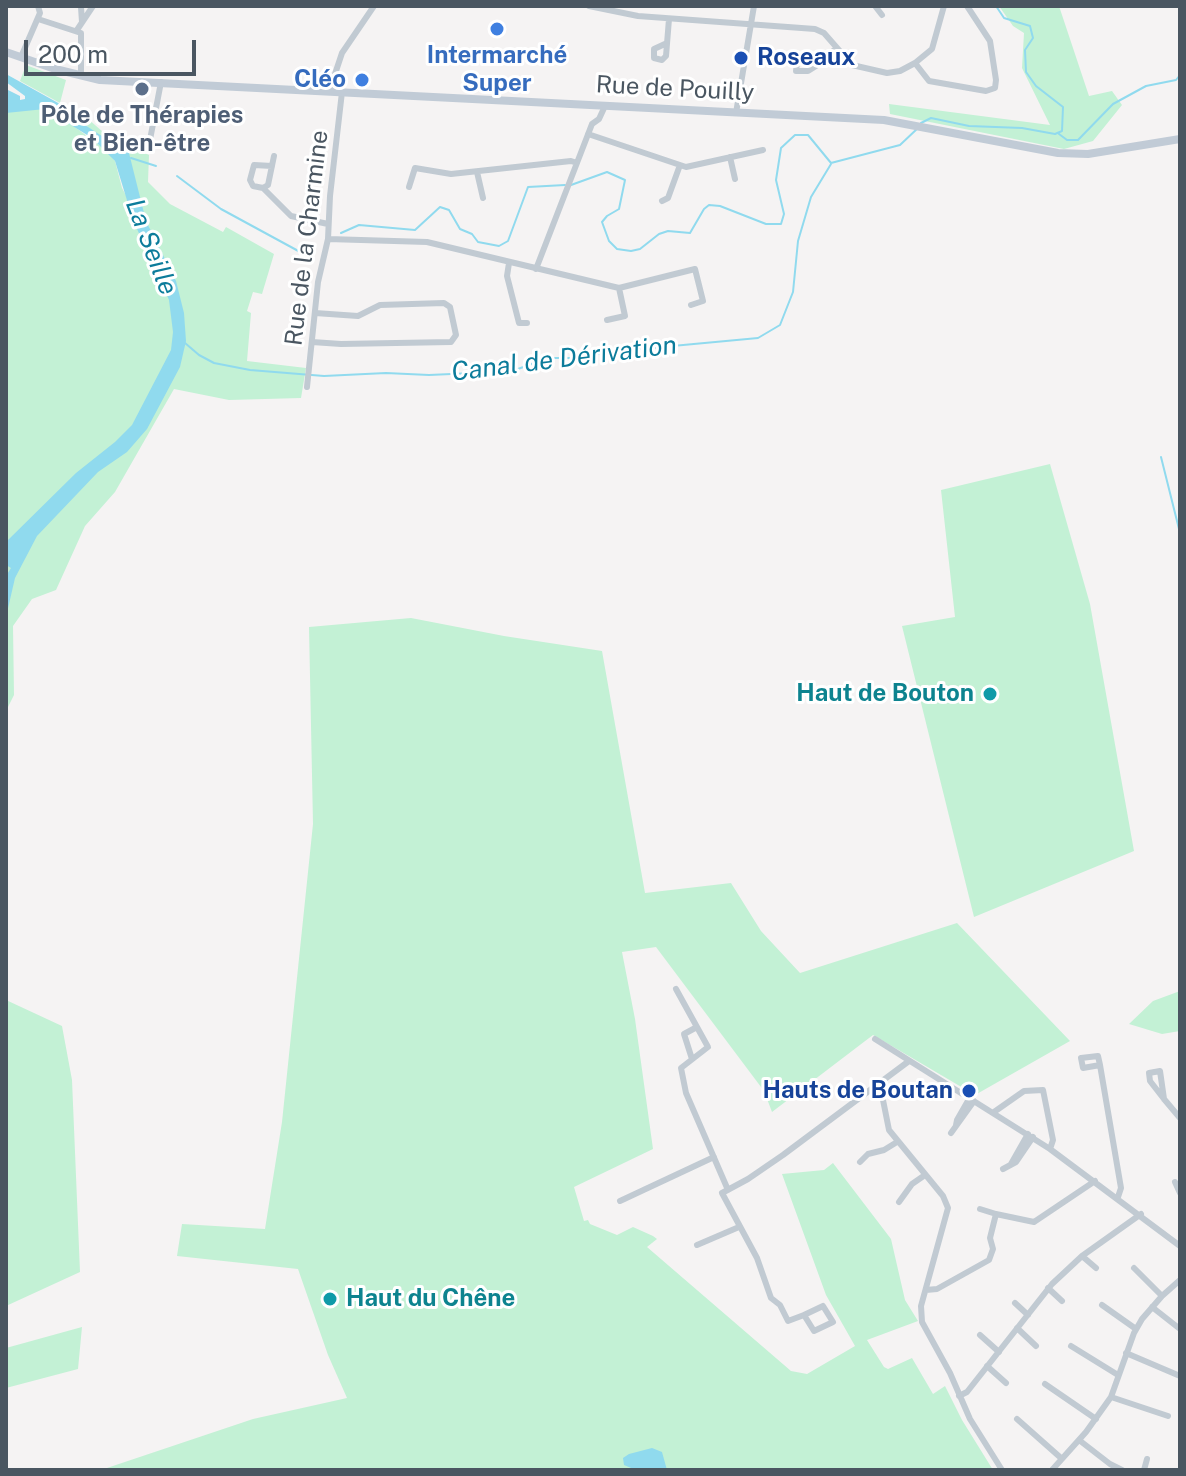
<!DOCTYPE html>
<html>
<head>
<meta charset="utf-8">
<style>
  body { margin:0 }
  #map { position:relative; width:1186px; height:1476px; overflow:hidden; background:#f5f3f3; font-family:"Public Sans",sans-serif }
  canvas { display:block }
  .frame { position:absolute; inset:0; border:8px solid #4a5661; pointer-events:none }
  .scale { position:absolute; left:24px; top:40px; width:172px; height:36px; box-sizing:border-box; border:4px solid #4a5661; border-top:0; padding-left:10px; font-size:24px; line-height:28px; white-space:nowrap; color:#4a5661; -webkit-text-stroke:6px #fff; paint-order:stroke }
</style>
</head>
<body>
<div id="map">
<canvas width="1186" height="1476"></canvas>
<div class="frame"></div>
<div class="scale">200 m</div>
</div>
<script>
const g = document.querySelector('canvas').getContext('2d');
g.lineJoin = 'round';
function paint(path, color) { g.fillStyle = color; g.fill(path, 'evenodd'); }
const toPath = rows => new Path2D(rows.map(r => 'M' + r).join(''));
function stroke(path, color, width, dash) { g.strokeStyle = color; g.lineWidth = width; g.lineCap = dash ? 'butt' : 'round'; g.setLineDash(dash || []); g.stroke(path); }
function write(font, color, halo, rows, align = 'center') {
  g.font = font + ' "Public Sans",sans-serif'; g.lineWidth = 6; g.setLineDash([]); g.textBaseline = 'middle'; g.strokeStyle = halo; g.fillStyle = color; for (const [text, x, y, turn = 0] of rows) {
    g.save(); g.translate(x, y); g.rotate((+turn || 0) * Math.PI / 180); g.textAlign = isNaN(turn) ? turn : align; if (halo) g.strokeText(text, 0, 0); g.fillText(text, 0, 0); g.restore();
  }
}
paint(toPath([
  [999,6,1059,6,1089,96,1112,91,1122,105,1093,141,1064,149,890,114,889,104,1050,125,1022,68,1024,33,1013,26],
  [26,65,66,80,60,103,20,81],
  [6,96,44,109,64,119,106,150,115,161,122,188,150,240,176,281,156,246,122,159,66,107,79,111,103,132,149,155,148,182,170,204,223,232,226,227,274,254,262,294,253,292,247,311,251,313,247,361,306,368,301,398,229,400,174,389,115,492,85,526,56,590,32,599,13,626,14,695,6,711],
  [1050,464,1090,604,1134,851,974,917,902,626,955,617,941,490],
  [411,618,504,636,602,651,645,893,731,883,761,931,800,973,957,923,1070,1041,975,1095,873,1035,772,1112,764,1091,656,947,622,952,635,1019,653,1149,574,1187,584,1221,588,1220,590,1224,617,1235,633,1227,653,1236,657,1239,647,1247,791,1371,807,1374,855,1346,826,1295,782,1174,824,1170,833,1163,891,1239,905,1300,918,1321,867,1340,884,1367,888,1369,912,1358,933,1394,945,1386,962,1420,993,1470,101,1470,253,1419,347,1398,328,1355,298,1269,177,1256,182,1224,265,1229,282,1122,313,824,309,627],
  [1180,991,1180,1031,1162,1034,1129,1024,1153,1001],
  [6,1000,62,1026,72,1080,80,1272,6,1306],
  [82,1327,78,1369,6,1388,6,1348]
]), '#c3f1d5');
paint(toPath([
  [6,74,78,114,85,125,111,142,128,149,146,221,176,281,184,313,186,341,180,367,147,429,127,452,98,472,37,536,15,578,6,617,6,576,11,568,6,565,6,542,76,473,115,442,132,425,171,350,173,332,169,300,133,220,115,161,92,138,45,109,6,113,6,89,20,96,20,100,25,99,25,96,6,82],
  [652,1448,662,1452,667,1470,636,1470,624,1465,623,1458,629,1454]
]), '#90daee');
stroke(toPath([
  [921,123,931,118,969,126,1022,128,1055,134,1062,131,1063,107,1036,86,1026,72,1025,50,1033,38,1030,26,1004,18,996,6],
  [1059,134,1067,140,1078,140,1113,104,1146,86,1176,80,1180,75],
  [131,158,156,166],
  [177,176,221,209,302,253,312,256],
  [571,185,607,172,625,180,619,209,607,216,602,222,609,241,617,249,631,251,640,249,659,234,668,231,690,233,704,209,709,205,720,206,766,224,781,224,784,214,776,180,781,148,795,135,808,135,831,163,900,145,918,128],
  [341,233,359,225,415,230,440,207,449,210,460,229,472,234,478,242,499,246,508,241,528,187,565,185],
  [185,343,199,355,214,363,250,370,324,376,386,373,429,375,496,372,518,369,547,358,572,358,619,351,758,338,780,325,793,292,798,241,811,197,831,164],
  [1161,457,1180,533]
]), '#90daee', 2);
stroke(toPath([
  [589,6,638,16,815,29,824,33,852,65,887,73,900,71,915,63,932,49,944,6],
  [875,6,882,15],
  [81,7,82,22],
  [38,19,81,33,81,76],
  [77,30,93,6],
  [667,43,654,49,654,58,662,60,666,56,669,19],
  [21,57,40,13,38,6],
  [825,57,824,61,808,71,796,71,798,55,825,57,836,49],
  [915,63,929,81,986,91,995,88,996,80,990,41,967,6],
  [329,92,342,53,374,6],
  [736,113,754,6],
  [588,134,686,167,763,150],
  [149,145,161,82],
  [730,157,735,179],
  [272,166,254,165,250,180,253,186,263,188,291,216,328,224],
  [477,172,483,198],
  [409,187,415,168,451,174,571,161,577,163],
  [263,188,268,185,274,156],
  [662,201,668,198,680,165],
  [328,239,427,242,619,288,695,269,703,301,691,305],
  [509,263,507,276,519,323,527,323],
  [536,269,592,124,599,119,605,106],
  [607,320,625,316,619,288],
  [312,342,341,344,451,342,456,335,450,307,444,303,380,305,358,316,315,313],
  [307,387,318,282,328,239,330,196,342,92],
  [676,989,708,1047,681,1068,686,1093,728,1190],
  [875,1039,1050,1149,1180,1246],
  [692,1059,684,1034,697,1027],
  [1100,1065,1083,1068,1081,1058,1098,1056,1100,1065,1121,1188,1118,1197],
  [880,1085,889,1130,943,1196,948,1208,921,1306,922,1322,950,1373,970,1419,1002,1470],
  [1164,1099,1160,1071,1149,1073,1150,1081,1164,1099,1180,1118],
  [994,1112,1024,1091,1043,1090,1053,1140,1050,1149],
  [956,1125,957,1120,969,1099],
  [951,1133,974,1101],
  [860,1162,868,1154,884,1150,897,1142],
  [1011,1164,1028,1134],
  [1003,1169,1016,1162,1033,1137],
  [1175,1182,1180,1193],
  [620,1201,714,1157],
  [899,1202,912,1184,925,1175],
  [980,1209,996,1214],
  [697,1245,739,1227],
  [1082,1256,1096,1268],
  [1134,1268,1162,1296],
  [1048,1288,1062,1301],
  [926,1290,937,1289,989,1260,993,1249,990,1238,996,1214,1034,1222,1095,1181],
  [1015,1303,1028,1315],
  [1102,1305,1136,1329],
  [823,1306,833,1322,814,1331,804,1315,823,1306],
  [1152,1307,1180,1329],
  [804,1315,788,1321,780,1305,771,1298,757,1258,722,1193,748,1179,783,1155,909,1061],
  [1017,1328,1036,1346],
  [980,1335,999,1352],
  [1071,1346,1118,1375],
  [1126,1353,1180,1376],
  [987,1366,1006,1383],
  [1045,1384,1096,1419],
  [959,1396,967,1392,1052,1284,1082,1256,1141,1214],
  [1111,1397,1168,1416],
  [1017,1419,1061,1458],
  [1079,1440,1110,1464,1122,1470],
  [1052,1470,1086,1432,1111,1397,1134,1333,1142,1319,1162,1296,1180,1280],
  [1144,1470,1147,1459]
]), '#c1cad2', 6);
stroke(toPath([
  [6,52,55,69,100,80,884,120,1058,153,1088,154,1180,139]
]), '#c1cbd6', 8);
for (const [x, y, r, color] of [
  [497,29,8,"#3f7fe0"],
  [741,58,8,"#1a4fb4"],
  [362,80,8,"#3f7fe0"],
  [142,89,8,"#5c6f8a"],
  [990,694,8,"#0f9aa8"],
  [969,1091,8,"#1a4fb4"],
  [330,1299,8,"#0f9aa8"]
]) { const dot = new Path2D(); dot.arc(x, y, r, 0, 2 * Math.PI); g.fillStyle = color; g.fill(dot); stroke(dot, '#fff', 3); }
write('bold 24px', '#366cbe', '#fff', [
  ["Intermarché",497,56],
  ["Super",497,84],
  ["Cléo",346,80,"right"]
]);
write('bold 24px', '#164399', '#fff', [
  ["Roseaux",757,58],
  ["Hauts de Boutan",953,1091,"right"]
], 'left');
write('24px', '#4a5661', '#fff', [
  ["Rue de Pouilly",675,89,3],
  ["Rue de la Charmine",307,238,-83]
]);
write('bold 24px', '#4e5e75', '#fff', [
  ["Pôle de Thérapies",142,116],
  ["et Bien-être",142,144]
]);
write('bold 24px', '#0d838f', '#fff', [
  ["Haut de Bouton",974,694],
  ["Haut du Chêne",346,1299,"left"]
], 'right');
write('italic 26px', '#0c7c9b', '#fff', [
  ["La Seille",151,247,69],
  ["Canal de Dérivation",564,359,-7]
]);
</script>
</body>
</html>
